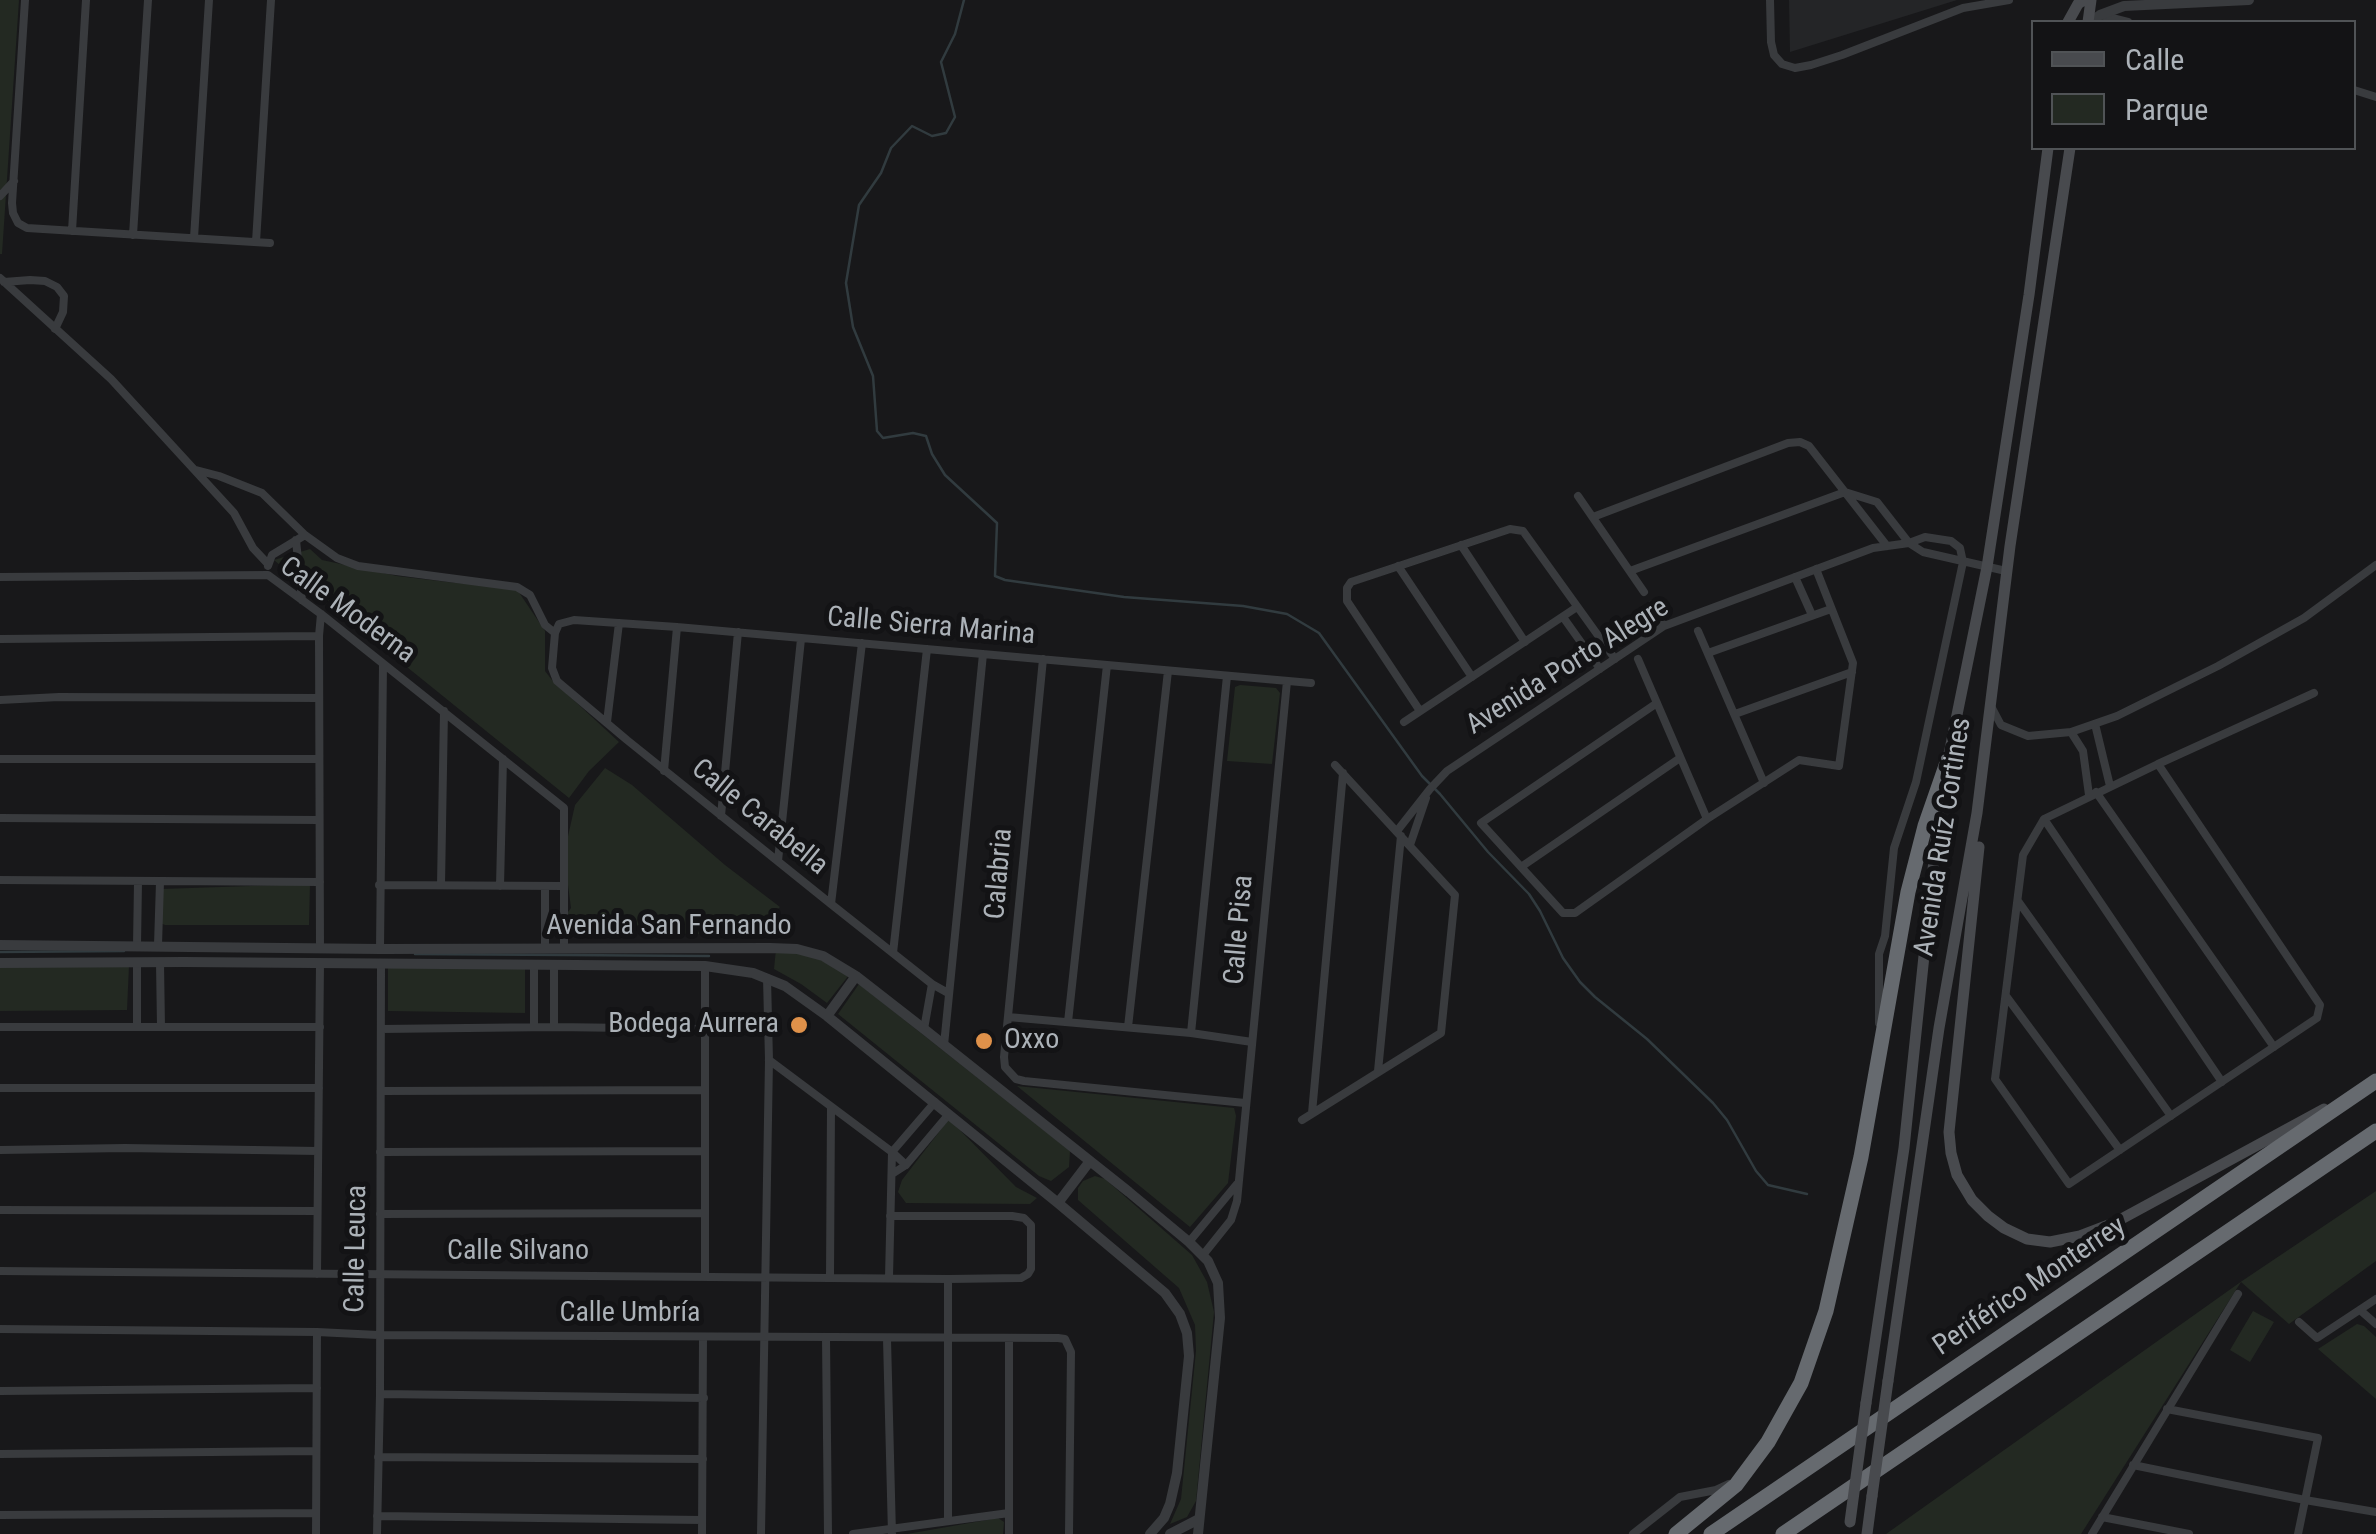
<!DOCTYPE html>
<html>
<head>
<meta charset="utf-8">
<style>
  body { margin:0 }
  #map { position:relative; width:2376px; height:1534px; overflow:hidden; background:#18181a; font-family:"Roboto Condensed",sans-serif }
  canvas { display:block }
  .legend { position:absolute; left:2031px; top:20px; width:325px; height:130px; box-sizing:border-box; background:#131315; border:2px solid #505356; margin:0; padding:12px 18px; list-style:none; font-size:30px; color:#acb2b8 }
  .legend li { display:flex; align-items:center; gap:20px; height:50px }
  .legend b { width:50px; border:2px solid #505356 }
</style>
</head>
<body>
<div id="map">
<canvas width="2376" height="1534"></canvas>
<ul class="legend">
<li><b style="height:12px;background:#484a4e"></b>Calle</li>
<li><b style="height:28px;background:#232922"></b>Parque</li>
</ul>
</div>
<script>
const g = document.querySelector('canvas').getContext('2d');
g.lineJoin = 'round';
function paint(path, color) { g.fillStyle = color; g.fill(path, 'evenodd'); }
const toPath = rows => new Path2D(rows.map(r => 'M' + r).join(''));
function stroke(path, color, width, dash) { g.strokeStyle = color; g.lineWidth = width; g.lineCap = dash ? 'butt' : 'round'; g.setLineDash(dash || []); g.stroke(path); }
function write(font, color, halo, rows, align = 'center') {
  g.font = font + ' "Roboto Condensed",sans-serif'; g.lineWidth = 10; g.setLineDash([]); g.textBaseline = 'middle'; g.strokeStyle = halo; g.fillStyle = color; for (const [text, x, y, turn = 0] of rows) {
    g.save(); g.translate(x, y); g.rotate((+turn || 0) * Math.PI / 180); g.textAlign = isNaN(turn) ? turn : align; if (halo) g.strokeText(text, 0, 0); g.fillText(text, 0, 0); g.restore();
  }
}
paint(toPath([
  [1789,0,1957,0,1790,52]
]), '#242527');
paint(toPath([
  [0,0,19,0,2,254,0,254],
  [310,549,322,560,397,576,456,583,514,585,545,631,545,671,552,680,619,742,589,771,569,798,402,663,358,632,274,560],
  [1240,685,1276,688,1280,693,1272,764,1227,761,1235,687],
  [605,768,632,785,725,865,780,907,755,930,746,935,654,933,643,929,621,929,612,934,588,934,572,919,564,917,571,908,564,854,575,805],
  [310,884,309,925,165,925,160,923,161,889],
  [776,949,804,951,849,975,827,1003,801,984,774,969],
  [129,966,127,1010,0,1011,0,967],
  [525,966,525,1013,388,1011,388,968],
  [859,984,1070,1151,1069,1167,1051,1181,1039,1176,838,1014],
  [1017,1086,1234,1108,1236,1116,1228,1183,1190,1227],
  [949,1119,1016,1187,1037,1198,1030,1204,906,1203,898,1192,902,1180],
  [1095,1176,1105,1179,1192,1255,1207,1282,1214,1312,1196,1501,1187,1517,1170,1524,1181,1499,1196,1351,1195,1325,1179,1288,1078,1200,1078,1188,1083,1181],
  [2376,1191,2376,1261,2289,1324,2241,1282,2081,1534,1886,1534,2242,1281],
  [2253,1311,2274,1322,2250,1362,2230,1350],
  [2357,1324,2364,1326,2376,1337,2376,1399,2318,1349],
  [998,1518,1004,1522,1003,1534,907,1534]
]), '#232922');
stroke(toPath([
  [964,0,955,34,941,62,955,117,946,133,932,136,912,126,891,148,881,173,859,205,846,283,853,327,873,376,877,431,883,438,913,433,926,436,932,454,945,475,997,523,995,576,1005,580,1124,597,1243,606,1287,614,1319,633,1422,776,1440,794,1488,852,1529,894,1540,911,1563,958,1580,982,1595,997,1647,1039,1713,1103,1727,1120,1756,1171,1768,1185,1807,1194],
  [0,952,124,951],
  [415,954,709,956]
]), '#313b3f', 2.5);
stroke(toPath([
  [25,0,12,203,13,213,18,223,27,228,270,243],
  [1770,0,1771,42,1774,55,1782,64,1795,68,1811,65,1842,55,1963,8,2009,0],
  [2100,15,2128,22],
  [2354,90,2376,97],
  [0,196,14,181],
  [72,231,86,0],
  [133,235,148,0],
  [194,238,209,0],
  [256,242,271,0],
  [0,278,111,379,234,513,253,548,268,564],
  [4,282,30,280,45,281,57,287,64,296,63,312,55,329],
  [196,470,219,476,262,493,305,535],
  [1578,496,1644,592],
  [1593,517,1788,443,1800,442,1809,446,1887,546],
  [296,540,302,600],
  [1461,545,1525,642],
  [268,566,272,555,305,535,337,558,358,566,517,587,530,595,545,625,555,633],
  [1398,566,1472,677],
  [1630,571,1845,492,1877,502,1909,543,1923,552,2006,571],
  [0,577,268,575,321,614,564,808,564,949],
  [1795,577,1812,615],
  [1651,605,1664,626],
  [1563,617,1600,669],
  [1698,631,1764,783],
  [0,639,319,636],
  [1708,653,1831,609],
  [1043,659,1004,1057,1005,1067,1016,1079,1024,1081,1245,1103],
  [1638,659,1707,819],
  [0,700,59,697,319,698],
  [1657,703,1481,823,1563,913,1575,913,1707,819,1799,760,1839,766,1853,663,1816,569],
  [1992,708,2001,725,2028,736,2071,732,2117,716,2218,666,2304,618,2376,565],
  [1420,711,1347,601,1347,588,1351,582,1510,529,1523,531,1615,659],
  [1735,714,1852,672],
  [607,722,619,623],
  [1404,722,1577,607],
  [2095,724,2110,786],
  [2071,732,2083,751,2089,795],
  [0,759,319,759],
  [2158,764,2320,1005,2317,1018,2069,1184,1995,1079,2023,855,2044,819,2158,764],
  [2158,764,2314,693],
  [664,771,677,627],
  [2096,792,2274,1047],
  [721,816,738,632],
  [0,818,319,820],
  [2044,819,2222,1082],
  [1397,831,1430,789,1447,771,1664,626,1873,548,1909,543,1925,537,1951,541,1960,548,1963,562,1916,782,1894,848,1885,936,1879,954,1879,1023],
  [1410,845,1426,798],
  [778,861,801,639],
  [1521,867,1680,758],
  [0,880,320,882],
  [379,885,564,886],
  [441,885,444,711],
  [500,886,503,759],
  [545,886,545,949],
  [2018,901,2171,1116],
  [831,904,862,643],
  [137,945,138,882],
  [158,945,160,882],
  [320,947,319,636,321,614],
  [380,949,383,664],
  [893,953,927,649],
  [137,963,137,1027],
  [160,963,161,1027],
  [534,966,534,1027],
  [554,966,554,1027],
  [948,993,932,984,831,904,627,740,557,681,552,668,555,633,559,624,574,620,677,627,1311,683],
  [2006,996,2120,1150],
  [1008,1017,1191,1033,1252,1042],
  [1068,1022,1107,665],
  [0,1027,320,1027],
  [1128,1027,1168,671],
  [381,1029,554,1027,705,1029],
  [924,1029,932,984],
  [1191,1033,1227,676],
  [944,1045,983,654],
  [769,1060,892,1152,906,1165],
  [1378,1071,1401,836],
  [0,1088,319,1088],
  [381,1091,705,1090],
  [1312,1113,1343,773],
  [1302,1120,1441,1033,1455,895,1335,765],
  [0,1150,125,1148,318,1151],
  [380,1152,705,1151],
  [892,1174,906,1165,949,1114],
  [0,1210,317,1211],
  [380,1214,705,1213],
  [1189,1242,1237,1184],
  [1203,1255,1231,1220,1237,1201,1287,681],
  [0,1271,948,1279,1021,1278,1028,1274,1031,1269,1031,1225,1024,1218,1012,1216,890,1216],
  [317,1274,320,963],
  [705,1275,705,966],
  [830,1276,831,1108],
  [889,1277,892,1152,935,1102],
  [2360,1310,2376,1324],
  [2299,1322,2317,1338,2376,1299],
  [0,1329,317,1332,378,1335,1058,1338,1065,1339,1071,1352,1069,1533],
  [826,1337,828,1534],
  [887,1339,892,1534],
  [0,1391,317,1388],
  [380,1394,704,1398],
  [2167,1409,2318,1438,2298,1534],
  [0,1454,316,1451],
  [378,1457,703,1459],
  [2133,1465,2305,1500,2376,1512],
  [0,1515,316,1513],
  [377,1516,702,1520],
  [2102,1517,2189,1534],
  [948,1521,948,1279],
  [316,1534,317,1332],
  [377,1534,380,1394,381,964],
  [702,1534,703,1337],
  [761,1534,769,1060,767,978],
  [853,1534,1009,1513],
  [1009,1534,1009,1339],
  [1633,1534,1680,1497,1716,1490,1729,1484],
  [2092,1534,2238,1294]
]), '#393b3e', 8);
stroke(toPath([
  [2090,22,2100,15,2124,6,2249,0],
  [0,945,380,949,770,948,797,949,823,956,856,976,924,1029,1129,1192,1189,1242,1208,1261,1218,1283,1220,1318,1198,1534],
  [0,963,184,962,705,966,753,973,785,986,827,1016,1058,1203,1165,1293,1180,1314,1187,1333,1189,1356,1177,1473,1170,1504,1164,1518,1150,1534],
  [827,1016,856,976],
  [1058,1203,1090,1161],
  [1170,1534,1199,1519]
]), '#393b3e', 10);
stroke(toPath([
  [2068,22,2078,4,2084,0],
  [2088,22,2091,0],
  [1947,764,1987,567,2029,295,2048,148],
  [1979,847,1949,1132,1951,1153,1957,1175,1972,1200,1988,1216,2004,1228,2027,1239,2050,1242,2080,1236,2114,1223,2324,1109],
  [1888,1381,1939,1028,1977,813,2010,546,2070,148],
  [1866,1403,1904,1148,1940,802],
  [1867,1534,1872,1496]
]), '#484a4e', 11);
stroke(toPath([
  [1676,1534,1736,1485,1768,1442,1801,1383,1826,1311,1861,1157,1908,892,1925,826,1949,757],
  [1711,1534,2376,1081],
  [1783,1534,2376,1131]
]), '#666a6f', 15);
stroke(toPath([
  [1872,1496,1888,1381],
  [1850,1522,1866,1403]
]), '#484a4e', 11);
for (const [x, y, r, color] of [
  [799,1025,10,"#df914a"],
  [984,1041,10,"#df914a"]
]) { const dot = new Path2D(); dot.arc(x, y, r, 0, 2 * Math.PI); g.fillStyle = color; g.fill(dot); stroke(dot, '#131315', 4); }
write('28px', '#acb2b8', '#131315', [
  ["Calle Moderna",347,611,36],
  ["Calle Sierra Marina",931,627,5],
  ["Avenida Porto Alegre",1568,667,-32],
  ["Calle Carabella",759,818,39],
  ["Avenida Ruíz Cortines",1944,837,-81],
  ["Calabria",1000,874,-85],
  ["Avenida San Fernando",669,927],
  ["Calle Pisa",1240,930,-85],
  ["Calle Leuca",357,1249,-89],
  ["Calle Silvano",518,1252],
  ["Periférico Monterrey",2030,1287,-34],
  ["Calle Umbría",630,1314]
]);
write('28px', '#acb2b8', '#131315', [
  ["Bodega Aurrera",779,1025],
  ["Oxxo",1004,1041,"left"]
], 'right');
</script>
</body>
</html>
